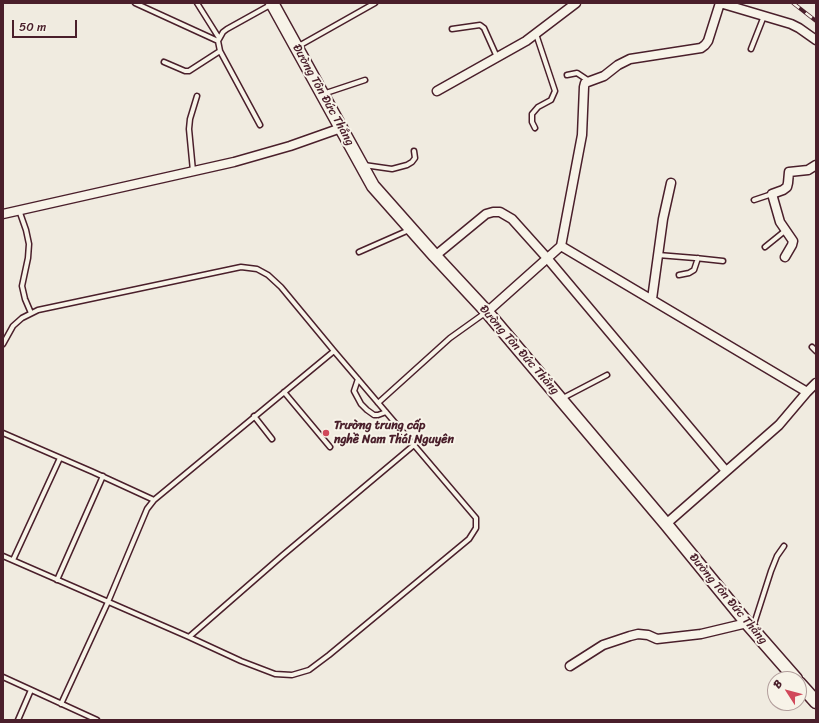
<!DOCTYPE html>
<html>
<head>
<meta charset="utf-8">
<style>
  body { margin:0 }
  #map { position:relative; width:819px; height:723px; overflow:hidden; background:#f0ebe0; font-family:Sriracha,sans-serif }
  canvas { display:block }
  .frame { position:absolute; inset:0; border:4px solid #4a1f2b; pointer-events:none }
  .north { position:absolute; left:767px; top:671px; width:40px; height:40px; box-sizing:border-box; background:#f7f3e8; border:1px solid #b29e9c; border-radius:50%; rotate:306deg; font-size:11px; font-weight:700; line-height:16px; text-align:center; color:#4a1f2b }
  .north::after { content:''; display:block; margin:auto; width:14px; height:18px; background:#d1495b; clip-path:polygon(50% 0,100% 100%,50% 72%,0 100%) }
  .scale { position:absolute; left:12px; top:20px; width:65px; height:18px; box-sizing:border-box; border:2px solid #4a1f2b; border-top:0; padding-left:5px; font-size:12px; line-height:14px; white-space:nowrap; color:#4a1f2b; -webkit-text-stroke:3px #f7f3e8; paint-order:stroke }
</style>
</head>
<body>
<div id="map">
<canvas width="819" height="723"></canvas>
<div class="frame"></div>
<div class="north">B</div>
<div class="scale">50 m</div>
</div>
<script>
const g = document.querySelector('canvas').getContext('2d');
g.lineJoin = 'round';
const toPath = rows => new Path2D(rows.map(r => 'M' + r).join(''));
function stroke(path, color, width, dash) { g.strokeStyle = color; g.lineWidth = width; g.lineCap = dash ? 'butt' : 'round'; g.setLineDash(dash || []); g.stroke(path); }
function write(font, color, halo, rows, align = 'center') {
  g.font = font + ' Sriracha,sans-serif'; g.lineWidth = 4; g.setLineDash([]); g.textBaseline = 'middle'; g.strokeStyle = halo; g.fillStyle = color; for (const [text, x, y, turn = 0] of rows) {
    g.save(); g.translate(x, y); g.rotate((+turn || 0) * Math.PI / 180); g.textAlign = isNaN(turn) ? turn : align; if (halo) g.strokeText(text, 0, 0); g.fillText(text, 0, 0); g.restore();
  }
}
const service = toPath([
  [135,3,218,41],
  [197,3,219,38],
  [452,29,480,25,484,28,497,57],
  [297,47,375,3],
  [751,49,764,16],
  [164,62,185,71,189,71,220,51],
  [567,75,577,73,589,81],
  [323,94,365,80],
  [260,125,220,51,218,41,223,32,227,29,272,4],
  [535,128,532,122,532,114,538,107,551,100,555,91,536,34],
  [364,165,392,169,407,165,412,162,415,158,414,151],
  [193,171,189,129,190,119,197,96],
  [754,200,772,194],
  [19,210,26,230,29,244,28,258,22,286,25,299,31,313],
  [765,247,786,230],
  [359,252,409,230],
  [658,255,695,258,723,261],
  [679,275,689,273,694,270,698,258],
  [3,344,13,326,22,318,38,310,241,267,257,269,268,275,281,287,334,351,414,445,283,555,189,637,3,556],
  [812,347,816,351],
  [358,379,354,391,361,404,367,410,374,415,378,415,386,412],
  [284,392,330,447],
  [561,399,607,375],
  [378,403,450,338,485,313],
  [254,416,272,439],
  [3,433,93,472,154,500],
  [13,560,60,458],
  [57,580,103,476],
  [753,627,771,571,777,556,784,546],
  [189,637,241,661,275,674,292,675,309,670,329,655,469,539,476,528,476,518,414,445],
  [3,677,97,720],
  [61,704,108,602,147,509,154,500,334,351],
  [18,720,31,690]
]);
const minor = toPath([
  [720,3,791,24,799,28,816,40],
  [437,91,526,41,576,3],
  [3,214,234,162,290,146,341,128],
  [561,246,807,392],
  [435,256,486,214,493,212,500,212,512,219,547,258,726,471],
  [785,257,792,245,793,241,780,222,772,194,783,190,787,187,788,183,789,172,808,170,816,165],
  [652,299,663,219,671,183],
  [487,312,561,246,582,135,584,87,585,83,604,76,618,65,630,59,701,48,705,45,708,41,720,3],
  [666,524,779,425,807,392,816,383],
  [570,666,603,645,630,636,638,634,648,635,657,639,701,634,747,623]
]);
const secondary = toPath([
  [272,3,373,186,435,256,487,312,666,524,747,623,796,679],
  [799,683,816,702]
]);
stroke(service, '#4a1f2b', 7);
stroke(minor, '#4a1f2b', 11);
stroke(secondary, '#4a1f2b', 15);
stroke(service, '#f7f3e8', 4);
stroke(minor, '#f7f3e8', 8);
stroke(secondary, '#f7f3e8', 12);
const rail = toPath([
  [793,3,816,21]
]);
stroke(rail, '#4a1f2b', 4);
stroke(rail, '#f7f3e8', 2.5, [8]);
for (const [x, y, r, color] of [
  [326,433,4,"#d1495b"]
]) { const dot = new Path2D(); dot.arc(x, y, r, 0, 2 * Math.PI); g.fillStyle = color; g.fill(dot); stroke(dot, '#f7f3e8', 1.5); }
write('12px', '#4a1f2b', '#f7f3e8', [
  ["Đường Tôn Đức Thắng",323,95,61],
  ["Đường Tôn Đức Thắng",519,350,49],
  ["Đường Tôn Đức Thắng",728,599,50]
]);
write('bold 12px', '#4a1f2b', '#f7f3e8', [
  ["Trường trung cấp",334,426],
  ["nghề Nam Thái Nguyên",334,440]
], 'left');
</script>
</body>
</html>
